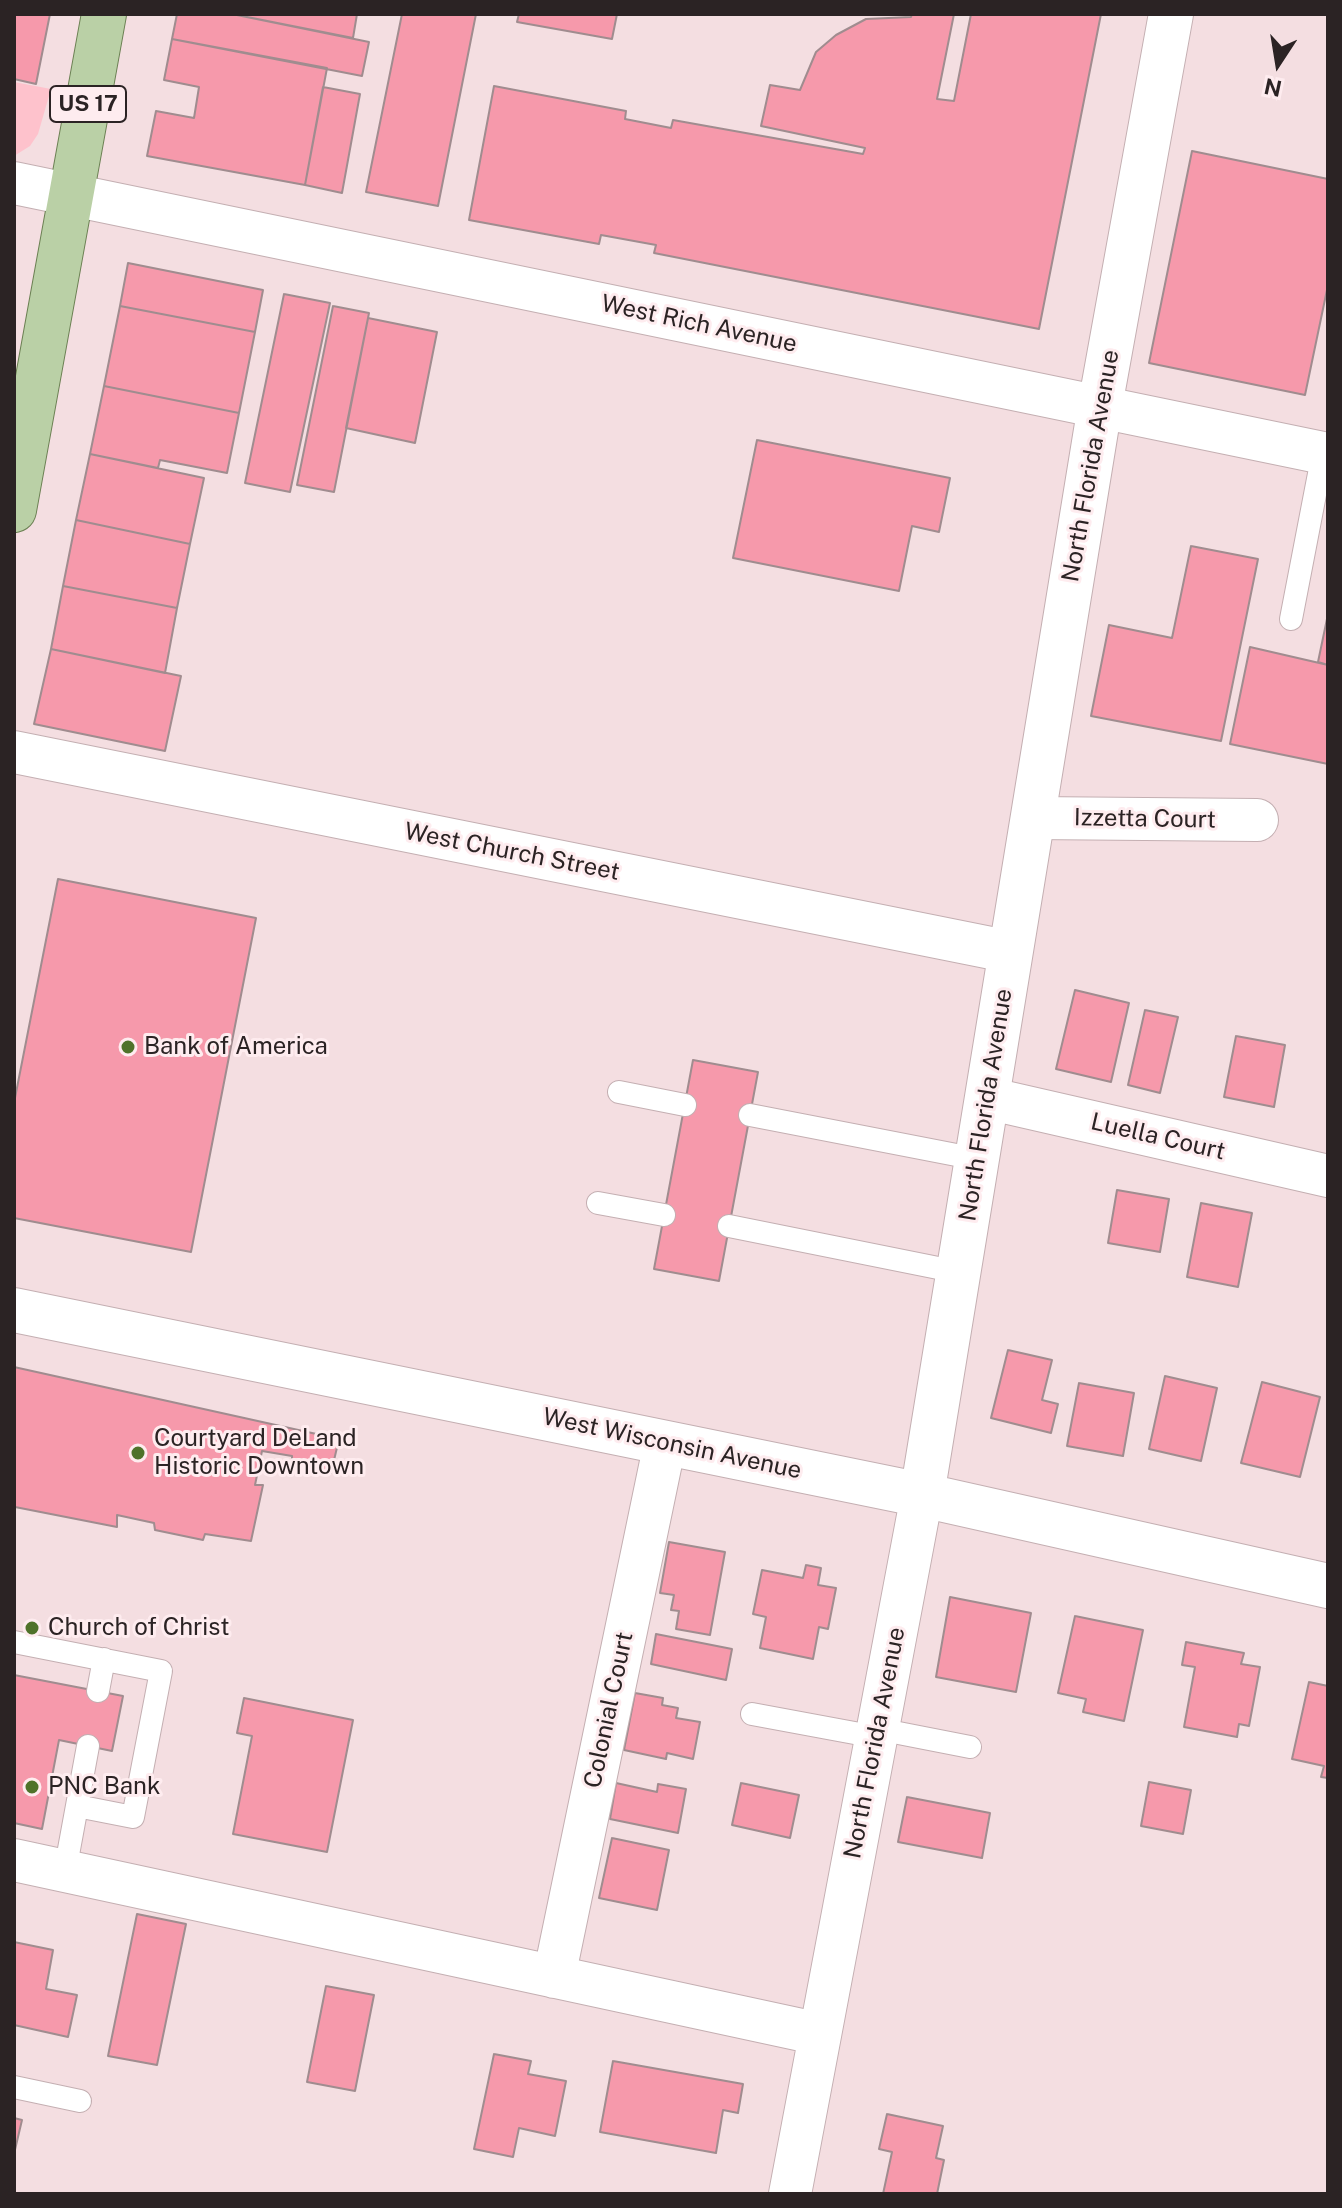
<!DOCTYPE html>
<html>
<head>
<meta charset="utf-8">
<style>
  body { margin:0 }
  #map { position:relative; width:1342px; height:2208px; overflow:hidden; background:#f4dee1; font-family:"Public Sans",sans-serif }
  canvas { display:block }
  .frame { position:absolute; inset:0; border:16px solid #2b2324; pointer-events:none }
  .north { position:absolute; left:1238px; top:24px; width:80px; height:80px; -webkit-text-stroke:6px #feecef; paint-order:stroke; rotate:192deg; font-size:22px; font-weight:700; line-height:32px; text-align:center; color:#2b2324 }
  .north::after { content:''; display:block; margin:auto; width:28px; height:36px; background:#2b2324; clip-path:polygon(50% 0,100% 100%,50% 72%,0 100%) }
</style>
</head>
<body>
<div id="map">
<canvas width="1342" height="2208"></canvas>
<div class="frame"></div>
<div class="north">N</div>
</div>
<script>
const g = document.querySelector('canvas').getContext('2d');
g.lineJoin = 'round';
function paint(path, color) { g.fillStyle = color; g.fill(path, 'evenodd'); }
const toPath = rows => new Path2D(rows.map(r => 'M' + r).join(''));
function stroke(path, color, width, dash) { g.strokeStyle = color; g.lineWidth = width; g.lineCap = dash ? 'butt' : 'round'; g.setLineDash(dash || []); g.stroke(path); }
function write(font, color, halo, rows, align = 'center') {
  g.font = font + ' "Public Sans",sans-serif'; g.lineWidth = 6; g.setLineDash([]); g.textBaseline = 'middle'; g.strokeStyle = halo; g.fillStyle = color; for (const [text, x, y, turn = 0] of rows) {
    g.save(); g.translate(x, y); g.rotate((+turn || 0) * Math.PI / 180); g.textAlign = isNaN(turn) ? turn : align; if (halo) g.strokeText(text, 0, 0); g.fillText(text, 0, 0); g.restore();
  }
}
paint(toPath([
  [14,82,51,89,38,134,30,146,14,156]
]), '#fec2cc');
const building = toPath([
  [14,14,50,14,36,84,14,79,14,14],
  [177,14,232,14,369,42,362,76,172,39,177,14],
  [232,14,357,14,353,38,232,14],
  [402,14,476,14,438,206,366,192,402,14],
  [519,14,617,14,612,39,517,22,519,14],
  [912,14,954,14,937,99,954,101,971,14,1101,14,1039,329,654,253,656,245,601,235,599,244,469,220,494,86,626,111,625,119,671,128,673,120,863,154,865,148,761,126,770,85,800,90,816,52,836,35,866,19,911,17,912,14],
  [172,39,327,68,305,185,147,156,156,111,194,118,199,87,164,80,172,39],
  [323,87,360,94,342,193,305,185,323,87],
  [1192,151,1328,179,1328,285,1305,395,1149,363,1192,151],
  [128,263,263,290,255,332,120,306,128,263],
  [284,294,330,303,290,492,245,483,284,294],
  [120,306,255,332,239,413,104,386,120,306],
  [333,306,369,313,334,492,297,485,333,306],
  [368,318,437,332,415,443,346,428,368,318],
  [104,386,239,413,227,473,160,460,158,468,90,454,104,386],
  [757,440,950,478,939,532,912,526,899,591,733,558,757,440],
  [90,454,204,478,190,544,76,520,90,454],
  [76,520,190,544,177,608,63,586,76,520],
  [1191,546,1258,559,1221,741,1091,716,1109,625,1172,638,1191,546],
  [63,586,177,608,165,673,51,649,63,586],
  [1328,614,1328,665,1318,662,1328,614],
  [1250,647,1328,665,1328,764,1230,744,1250,647],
  [51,649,181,676,165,751,34,724,51,649],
  [58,879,256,918,191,1252,14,1218,14,1103,58,879],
  [1075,990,1129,1003,1111,1082,1056,1069,1075,990],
  [1145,1010,1178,1017,1160,1093,1128,1085,1145,1010],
  [1236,1036,1285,1045,1274,1107,1224,1097,1236,1036],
  [693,1060,758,1072,719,1281,654,1269,693,1060],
  [1117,1190,1169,1199,1160,1252,1108,1243,1117,1190],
  [1201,1203,1252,1213,1238,1287,1187,1277,1201,1203],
  [1008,1350,1052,1360,1042,1400,1058,1404,1051,1433,991,1418,1008,1350],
  [14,1367,339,1439,331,1473,292,1465,292,1456,262,1451,255,1485,263,1485,251,1541,205,1534,203,1540,155,1530,154,1523,117,1515,117,1527,15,1507,14,1367],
  [1165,1376,1217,1388,1201,1461,1149,1449,1165,1376],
  [1262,1382,1320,1397,1300,1477,1241,1463,1262,1382],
  [1079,1383,1134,1393,1123,1456,1067,1446,1079,1383],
  [669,1542,725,1552,710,1635,676,1629,679,1611,671,1610,674,1595,660,1593,669,1542],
  [806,1565,821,1568,818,1585,836,1588,828,1629,819,1627,813,1659,760,1648,766,1617,753,1614,762,1570,803,1578,806,1565],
  [950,1597,1031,1613,1016,1692,936,1677,950,1597],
  [1075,1616,1143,1630,1124,1721,1083,1712,1086,1699,1058,1693,1075,1616],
  [656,1634,732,1649,726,1680,651,1664,656,1634],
  [1186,1642,1244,1653,1241,1664,1260,1667,1249,1726,1239,1724,1237,1737,1184,1727,1195,1667,1182,1665,1186,1642],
  [14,1675,123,1696,112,1751,59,1740,42,1829,14,1823,14,1675],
  [1309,1682,1328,1686,1328,1778,1321,1777,1324,1766,1292,1759,1309,1682],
  [635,1693,663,1698,662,1705,678,1708,676,1718,700,1722,693,1759,667,1753,666,1759,624,1750,635,1693],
  [244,1698,353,1720,327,1852,233,1834,252,1736,237,1733,244,1698],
  [1149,1782,1191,1790,1183,1834,1141,1826,1149,1782],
  [616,1783,657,1792,658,1784,686,1789,678,1833,610,1819,616,1783],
  [741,1783,799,1795,790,1838,732,1825,741,1783],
  [907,1797,990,1813,982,1858,898,1842,907,1797],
  [612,1838,669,1850,657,1910,599,1898,612,1838],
  [137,1914,186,1924,157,2065,108,2056,137,1914],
  [14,1942,53,1950,46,1989,77,1995,68,2037,14,2025,14,1942],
  [326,1986,374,1995,355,2091,307,2082,326,1986],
  [494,2054,531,2061,528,2074,566,2081,555,2136,519,2128,513,2157,474,2149,494,2054],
  [613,2061,743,2084,738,2113,723,2110,716,2153,600,2132,613,2061],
  [887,2114,943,2126,936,2158,944,2160,937,2194,883,2194,892,2152,879,2149,887,2114],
  [14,2118,22,2120,14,2154,14,2118]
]);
paint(building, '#f699ab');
stroke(building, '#a08c8f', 2);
const lane = toPath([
  [1291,619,1323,453],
  [619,1092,685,1105],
  [750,1115,977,1159],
  [598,1203,664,1215],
  [729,1226,958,1272],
  [14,1642,161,1671,133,1817,77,1806],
  [98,1691,104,1659],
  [752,1714,876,1737],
  [878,1729,970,1747],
  [65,1871,88,1746],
  [14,2087,80,2101]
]);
const street = toPath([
  [14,183,1328,454],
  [14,752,1011,952],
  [1033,818,1257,820],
  [987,1098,1328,1176],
  [14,1860,820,2034],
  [554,1977,665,1443],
  [790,2194,922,1495]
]);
const secondary = toPath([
  [14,1310,922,1495,1328,1586],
  [922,1495,1100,406,1171,14]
]);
const primary = toPath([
  [14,510,104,14]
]);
stroke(lane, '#c4afb2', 24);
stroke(street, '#c4afb2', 44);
stroke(secondary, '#c4afb2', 46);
stroke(primary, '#6a7f52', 46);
stroke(lane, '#fff', 22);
stroke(street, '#fff', 42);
stroke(secondary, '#fff', 44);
stroke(primary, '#bad0a6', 44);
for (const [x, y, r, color] of [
  [128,1047,8,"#4f722a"],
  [138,1453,8,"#4f722a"],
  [32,1628,8,"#4f722a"],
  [32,1787,8,"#4f722a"]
]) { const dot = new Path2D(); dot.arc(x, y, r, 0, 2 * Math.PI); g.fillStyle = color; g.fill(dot); stroke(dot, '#feecef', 3); }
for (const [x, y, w] of [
  [88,104,76]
]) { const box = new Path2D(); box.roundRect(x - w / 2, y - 18, w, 36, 6); g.fillStyle = '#feecef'; g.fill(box); stroke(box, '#2b2324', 2); }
write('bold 22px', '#2b2324', null, [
  ["US 17",88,104]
]);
write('24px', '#2b2324', '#feecef', [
  ["West Rich Avenue",699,324,12],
  ["North Florida Avenue",1091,466,-80],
  ["Izzetta Court",1145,819,1],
  ["West Church Street",512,852,11],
  ["North Florida Avenue",986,1105,-81],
  ["Luella Court",1158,1137,13],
  ["West Wisconsin Avenue",672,1444,12],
  ["Colonial Court",609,1710,-78],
  ["North Florida Avenue",875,1743,-79]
]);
write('24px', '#2b2324', '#feecef', [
  ["Bank of America",144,1047],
  ["Courtyard DeLand",154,1439],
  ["Historic Downtown",154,1467],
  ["Church of Christ",48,1628],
  ["PNC Bank",48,1787]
], 'left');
</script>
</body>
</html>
